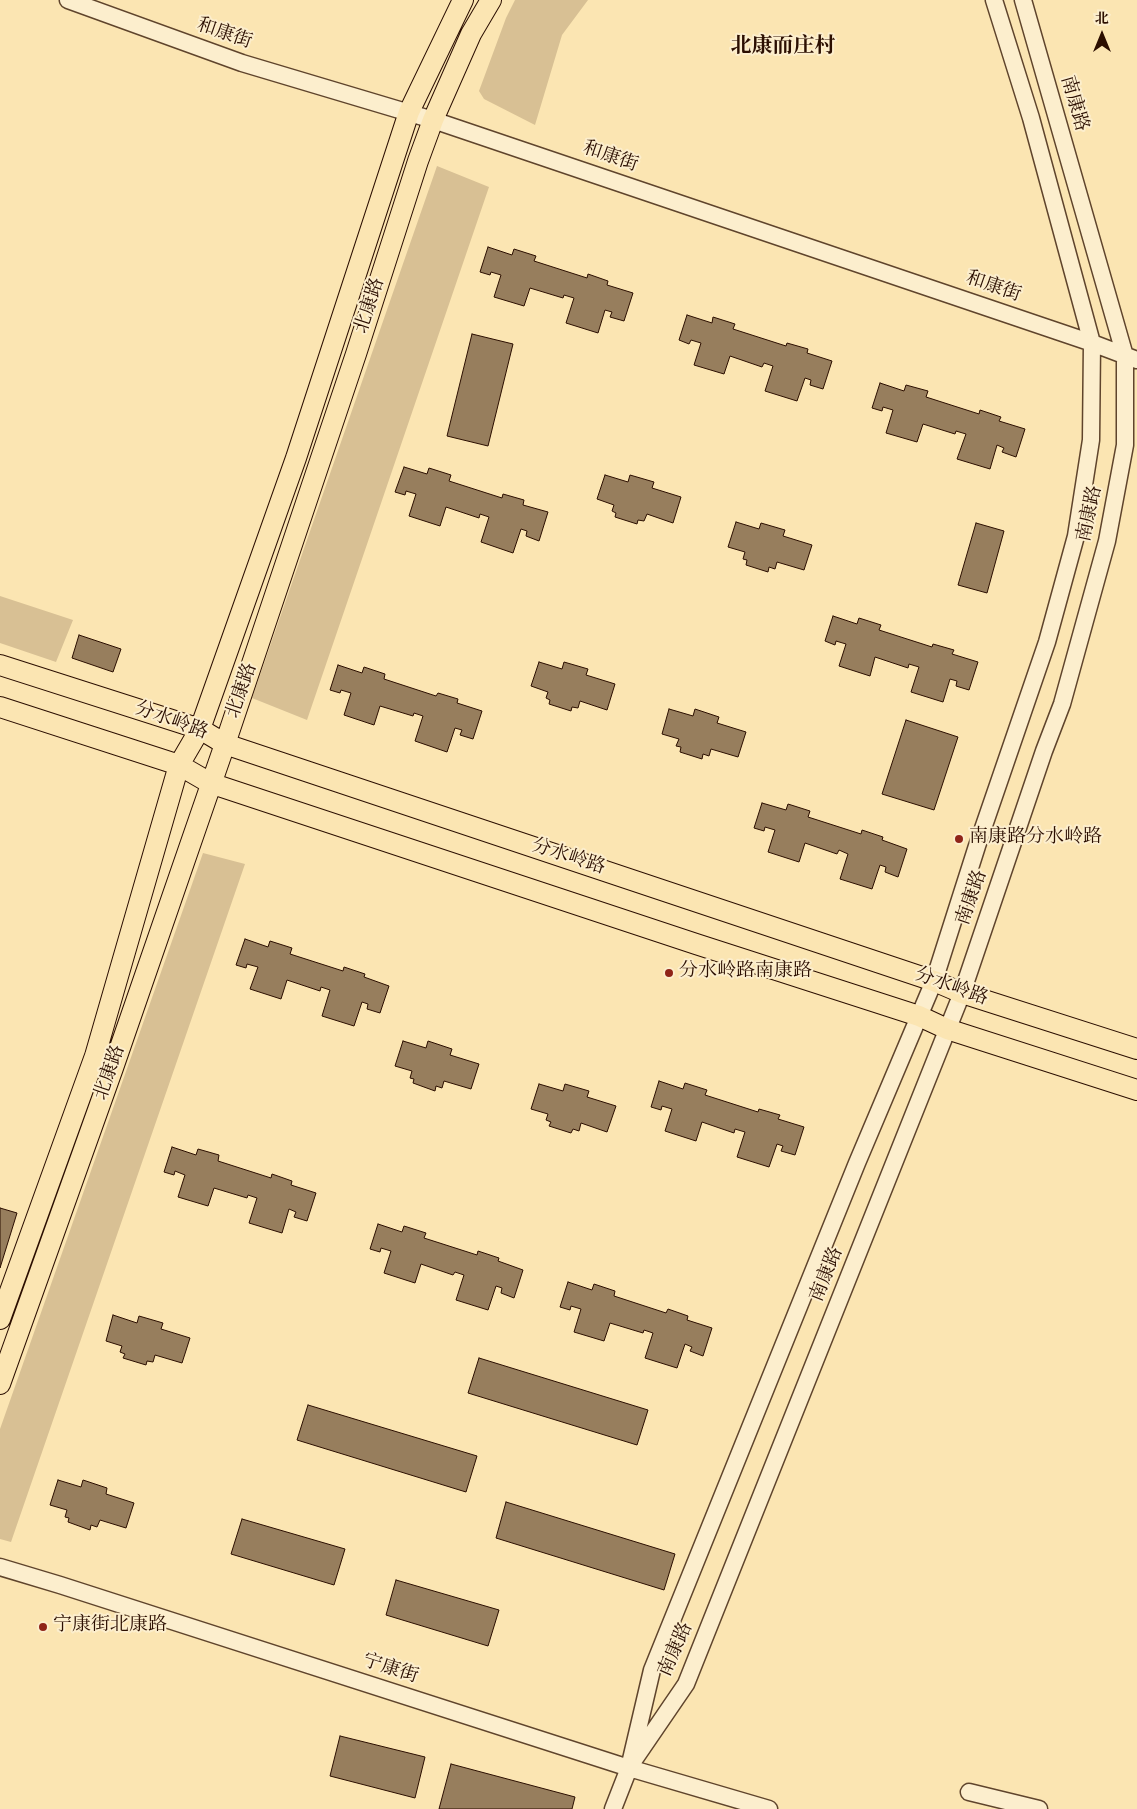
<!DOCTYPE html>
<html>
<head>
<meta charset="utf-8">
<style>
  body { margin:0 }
  #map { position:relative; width:1137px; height:1809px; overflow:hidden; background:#fbe5b2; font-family:Vollkorn,"Noto Serif SC",serif }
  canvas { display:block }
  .north { position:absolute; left:1077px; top:10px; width:50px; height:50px; -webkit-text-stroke:4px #fceecd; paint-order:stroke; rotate:0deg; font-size:14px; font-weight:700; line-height:20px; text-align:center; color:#2b0e00 }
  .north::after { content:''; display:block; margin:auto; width:18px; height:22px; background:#2b0e00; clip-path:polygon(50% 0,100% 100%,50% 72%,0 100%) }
</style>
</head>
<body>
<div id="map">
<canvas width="1137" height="1809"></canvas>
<div class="north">北</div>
</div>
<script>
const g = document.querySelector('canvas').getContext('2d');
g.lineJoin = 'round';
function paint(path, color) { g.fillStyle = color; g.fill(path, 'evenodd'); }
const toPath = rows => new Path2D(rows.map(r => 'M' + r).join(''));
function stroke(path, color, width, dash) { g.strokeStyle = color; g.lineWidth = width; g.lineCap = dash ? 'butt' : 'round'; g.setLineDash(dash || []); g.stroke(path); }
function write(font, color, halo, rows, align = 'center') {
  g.font = font + ' Vollkorn,"Noto Serif SC",serif'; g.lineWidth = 4; g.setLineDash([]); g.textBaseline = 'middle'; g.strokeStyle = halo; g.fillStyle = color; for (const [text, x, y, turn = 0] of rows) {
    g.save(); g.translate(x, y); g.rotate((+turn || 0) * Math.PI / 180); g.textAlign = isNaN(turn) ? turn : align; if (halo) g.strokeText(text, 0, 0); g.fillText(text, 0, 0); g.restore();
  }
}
paint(toPath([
  [515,0,588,0,562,35,535,125,484,99,479,91,506,18],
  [437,166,489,187,307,720,252,698],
  [0,596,73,620,56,662,0,643],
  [203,853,245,864,11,1542,0,1539,0,1429]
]), '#d8c094');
const building = toPath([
  [488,247,512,255,514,249,536,256,534,261,587,278,588,274,608,281,607,285,633,293,624,321,610,317,612,312,605,310,598,333,566,323,574,298,564,295,563,298,530,288,524,306,494,297,501,275,491,272,490,275,480,272,488,247],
  [687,315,712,323,713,317,735,324,733,329,786,346,787,343,808,349,807,353,832,361,823,389,810,385,811,380,805,378,797,401,765,391,773,366,764,363,762,367,730,356,724,374,694,365,701,343,691,340,689,344,679,340,687,315],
  [472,334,513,344,488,446,447,436,472,334],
  [880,383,904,391,906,385,928,391,926,397,979,414,980,410,1001,417,999,421,1025,429,1016,457,1002,452,1004,448,997,445,990,469,957,459,966,434,956,431,955,434,923,424,917,442,886,433,893,410,883,407,882,411,872,408,880,383],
  [404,467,427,474,429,468,451,475,449,481,502,498,503,494,524,500,523,505,548,512,539,541,526,536,527,531,521,529,513,553,481,542,489,517,480,514,479,518,446,507,440,526,409,516,416,494,406,491,405,495,395,492,404,467],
  [605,475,628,482,630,475,654,482,652,488,681,497,673,523,647,514,644,521,638,520,637,524,615,517,616,513,612,511,614,505,597,499,605,475],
  [736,522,759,529,761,523,785,530,783,536,812,545,804,570,777,562,775,569,769,567,768,572,746,565,747,560,743,559,745,552,728,547,736,522],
  [976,523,1004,531,987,593,958,585,976,523],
  [833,616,857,624,859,618,881,625,879,630,932,647,933,644,954,650,952,654,978,662,969,690,956,686,957,681,950,679,943,702,911,692,919,667,909,664,908,668,875,657,870,676,839,666,846,644,836,641,835,645,825,641,833,616],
  [79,635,121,649,113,672,72,658,79,635],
  [539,662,562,669,564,662,588,669,586,675,615,684,607,710,580,701,578,708,572,707,571,711,549,704,550,700,546,698,548,692,531,686,539,662],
  [338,665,362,673,364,667,385,674,384,679,436,696,438,693,458,699,457,703,482,711,473,739,460,735,462,730,455,728,447,752,415,741,423,716,414,713,413,716,380,706,374,725,344,715,351,693,341,690,340,693,330,690,338,665],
  [669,709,693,716,695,709,719,717,717,723,746,732,738,757,711,749,709,756,703,754,702,759,680,752,681,747,676,746,679,739,662,734,669,709],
  [906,720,958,737,934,810,882,794,906,720],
  [762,803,786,810,788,804,810,811,808,817,861,834,862,830,883,837,882,840,907,849,898,877,885,872,886,867,880,865,872,889,840,879,848,854,839,850,837,854,805,843,799,862,768,852,775,830,765,827,764,831,754,828,762,803],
  [245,939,268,947,270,941,292,948,290,954,343,971,344,967,365,974,364,977,389,986,380,1013,367,1009,368,1004,362,1002,354,1026,322,1016,330,990,321,987,320,991,287,980,281,999,250,989,258,967,247,964,246,968,236,965,245,939],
  [403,1041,426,1048,428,1041,452,1049,450,1055,479,1064,471,1089,444,1081,442,1088,436,1086,435,1091,413,1083,414,1079,410,1078,412,1071,395,1066,403,1041],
  [659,1081,683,1089,685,1083,707,1090,705,1095,758,1112,759,1109,780,1115,778,1119,804,1127,795,1155,781,1151,783,1146,777,1144,769,1167,737,1157,745,1132,735,1129,734,1133,702,1122,696,1141,665,1131,672,1109,662,1106,661,1110,651,1107,659,1081],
  [539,1084,563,1091,565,1084,589,1091,587,1097,616,1106,607,1132,581,1123,579,1131,573,1129,571,1133,549,1126,551,1122,546,1120,548,1114,531,1109,539,1084],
  [172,1147,196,1155,198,1149,219,1155,218,1161,271,1178,272,1174,292,1181,291,1185,316,1193,307,1221,294,1217,296,1212,289,1209,282,1233,249,1223,257,1198,248,1195,247,1198,214,1188,208,1206,178,1197,185,1175,175,1171,174,1175,164,1172,172,1147],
  [0,1208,17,1213,0,1268,0,1208],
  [378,1224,402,1232,404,1226,426,1233,424,1238,477,1255,478,1251,499,1258,498,1261,523,1270,514,1298,501,1293,502,1288,496,1286,488,1310,456,1300,464,1275,455,1272,453,1275,421,1264,415,1283,384,1273,391,1251,381,1248,380,1252,370,1249,378,1224],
  [568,1282,592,1290,594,1284,615,1291,614,1296,666,1313,668,1309,688,1316,687,1320,712,1328,703,1356,690,1351,692,1347,685,1344,677,1368,645,1358,653,1333,644,1330,643,1333,610,1323,604,1341,574,1332,581,1309,571,1306,570,1310,560,1307,568,1282],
  [113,1315,137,1323,139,1316,163,1323,161,1329,190,1338,182,1363,155,1355,153,1362,147,1361,146,1365,123,1358,125,1354,120,1352,122,1346,106,1341,113,1315],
  [479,1358,648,1410,637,1445,468,1393,479,1358],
  [308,1405,477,1456,466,1492,297,1440,308,1405],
  [58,1480,81,1487,83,1480,107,1488,106,1494,134,1503,126,1528,100,1520,97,1527,91,1525,90,1530,68,1522,69,1518,65,1517,67,1510,50,1505,58,1480],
  [506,1502,675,1554,664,1590,496,1538,506,1502],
  [242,1519,345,1549,334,1585,231,1554,242,1519],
  [396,1580,499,1610,488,1646,386,1615,396,1580],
  [340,1736,425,1757,415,1798,330,1776,340,1736],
  [451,1764,575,1797,572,1809,439,1809,451,1764]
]);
paint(building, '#977e5d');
stroke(building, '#2b0e00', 1);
const minor = toPath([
  [68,0,242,63,433,120,1092,343,1137,360],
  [0,1567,60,1585,629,1768,769,1809],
  [634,1760,686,1684,962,993,1044,751,1062,704,1107,541,1125,445,1125,356,1023,0],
  [969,1792,1039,1809],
  [613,1809,629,1768,652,1670,857,1163,934,981,977,846,1047,642,1076,536,1091,440,1092,343,1031,118,994,0]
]);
const major = toPath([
  [0,665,200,729,225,744,934,981,962,993,1137,1049],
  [0,707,179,765,210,783,696,944,919,1016,947,1029,1137,1090],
  [0,1319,95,1056,179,765,200,729,296,458,409,112,463,0],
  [0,1384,113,1068,225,744,356,354,418,161,433,120,471,34,491,0]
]);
stroke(minor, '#5f442c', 19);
stroke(major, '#2b0e00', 22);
stroke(minor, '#fceecd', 16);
stroke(major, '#fbe5b2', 20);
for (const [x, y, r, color] of [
  [959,839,5,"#8f2418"],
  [669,973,5,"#8f2418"],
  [43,1627,5,"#8f2418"]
]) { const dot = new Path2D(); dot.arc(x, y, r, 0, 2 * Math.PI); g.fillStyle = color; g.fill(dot); stroke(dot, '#fceecd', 2); }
write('19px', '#2b0e00', '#fceecd', [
  ["和康街",224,35,19],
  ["南康路",1073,104,74],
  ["和康街",610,158,19],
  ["和康街",993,288,19],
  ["北康路",371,306,-72],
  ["南康路",1091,514,-78],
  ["北康路",243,691,-71],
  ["分水岭路",171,722,20],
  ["分水岭路",568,858,18],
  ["南康路",973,898,-71],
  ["分水岭路",951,988,20],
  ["北康路",111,1073,-71],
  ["南康路",828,1275,-68],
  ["南康路",677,1650,-66],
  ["宁康街",390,1670,18]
]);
write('19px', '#2b0e00', '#fceecd', [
  ["南康路分水岭路",969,839],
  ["分水岭路南康路",679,973],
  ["宁康街北康路",53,1627]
], 'left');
write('bold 21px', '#2b0e00', '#fceecd', [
  ["北康而庄村",783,48]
]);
</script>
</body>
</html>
